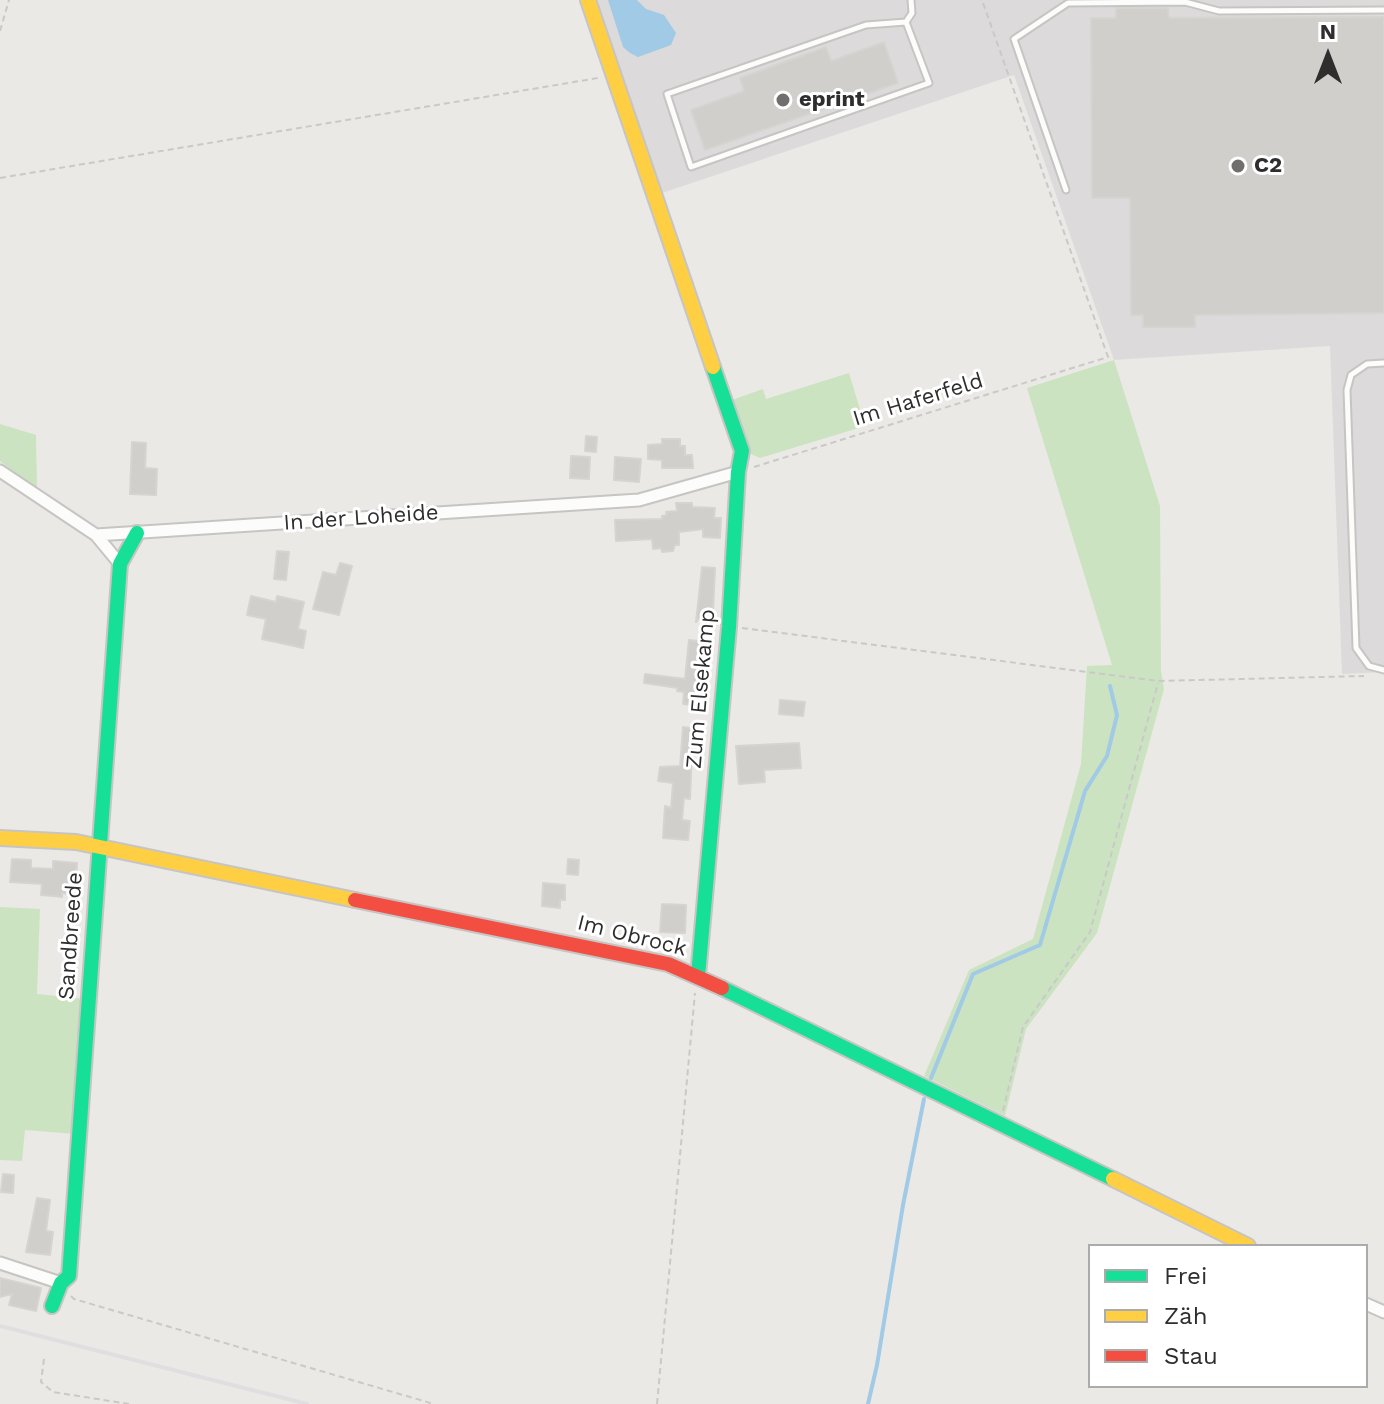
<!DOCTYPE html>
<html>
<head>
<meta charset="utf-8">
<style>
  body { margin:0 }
  #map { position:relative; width:1384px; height:1404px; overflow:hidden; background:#ebe9e5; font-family:"Work Sans",sans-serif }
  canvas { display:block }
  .legend { position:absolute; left:1088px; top:1244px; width:280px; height:144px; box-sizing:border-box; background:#fff; border:2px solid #ababab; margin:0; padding:10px 14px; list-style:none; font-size:24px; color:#2e2e2e }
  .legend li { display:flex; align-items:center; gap:16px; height:40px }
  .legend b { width:40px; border:2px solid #ababab }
  .north { position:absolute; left:1288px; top:16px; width:80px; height:80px; -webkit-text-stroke:6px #fff; paint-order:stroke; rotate:0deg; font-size:22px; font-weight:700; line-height:32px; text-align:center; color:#2e2e2e }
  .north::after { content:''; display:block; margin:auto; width:28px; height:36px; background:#2e2e2e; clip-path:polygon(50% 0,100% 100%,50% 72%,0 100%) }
</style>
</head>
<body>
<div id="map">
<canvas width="1384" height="1404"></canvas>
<ul class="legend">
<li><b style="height:10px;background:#16e098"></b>Frei</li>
<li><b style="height:10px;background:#ffcf43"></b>Zäh</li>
<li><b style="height:10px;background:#f24e42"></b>Stau</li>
</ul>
<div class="north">N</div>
</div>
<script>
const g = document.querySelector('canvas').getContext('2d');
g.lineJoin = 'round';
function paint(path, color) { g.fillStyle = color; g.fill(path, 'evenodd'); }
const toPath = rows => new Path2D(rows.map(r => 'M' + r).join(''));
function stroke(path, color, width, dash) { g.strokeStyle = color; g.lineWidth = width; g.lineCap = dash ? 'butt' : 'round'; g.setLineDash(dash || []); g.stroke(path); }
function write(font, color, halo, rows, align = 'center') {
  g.font = font + ' "Work Sans",sans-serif'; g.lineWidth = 6; g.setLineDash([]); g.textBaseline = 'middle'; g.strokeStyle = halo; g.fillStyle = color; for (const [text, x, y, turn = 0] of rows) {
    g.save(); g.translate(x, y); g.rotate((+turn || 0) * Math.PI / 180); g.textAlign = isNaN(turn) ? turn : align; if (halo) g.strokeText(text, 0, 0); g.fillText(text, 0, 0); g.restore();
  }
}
paint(toPath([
  [594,0,1384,0,1384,672,1342,674,1330,346,1114,360,1014,75,662,193]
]), '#dcdadb');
paint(toPath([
  [1114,360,1160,506,1161,671,1164,689,1097,933,1026,1029,1005,1116,924,1076,969,970,1033,939,1081,764,1087,666,1112,665,1027,388],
  [849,373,865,426,760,458,751,454,732,400,763,389,766,399],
  [0,424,36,435,37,490,0,461],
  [0,907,40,909,37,994,85,999,75,1134,25,1130,22,1161,0,1160]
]), '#cbe3c1');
paint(toPath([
  [608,0,637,0,646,9,664,15,676,33,671,45,638,57,630,53,623,47]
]), '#a0cae5');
stroke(toPath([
  [931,1078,973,974,1040,945,1085,791,1107,756,1117,715,1110,686],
  [868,1404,877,1365,903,1205,924,1099]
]), '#a0cae5', 4);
const building = toPath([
  [1116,8,1168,8,1169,18,1384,17,1384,313,1195,315,1195,327,1143,327,1143,315,1131,315,1130,198,1092,198,1091,18,1116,18,1116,8],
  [884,42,898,83,705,150,691,110,744,91,740,78,826,47,831,61,884,42],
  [586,436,597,437,596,452,585,451,586,436],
  [662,439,680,439,680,446,685,446,685,455,692,455,693,468,662,468,662,460,648,459,648,445,662,444,662,439],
  [132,442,146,443,145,468,157,469,156,495,130,494,132,442],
  [571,456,590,457,589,479,570,478,571,456],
  [615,457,641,459,639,482,614,480,615,457],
  [676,503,692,503,692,507,715,508,714,518,721,518,720,538,703,537,703,529,679,532,679,545,675,545,673,551,662,552,661,548,653,549,652,539,616,541,615,520,662,519,662,516,667,515,666,512,677,511,676,503],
  [277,551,289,552,286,580,274,579,277,551],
  [340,563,352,566,339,615,313,609,323,572,336,575,340,563],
  [702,567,715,568,713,612,707,611,696,622,702,567],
  [251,596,276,602,277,596,304,602,298,629,306,631,303,648,262,639,266,619,247,615,251,596],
  [689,640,707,642,701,706,683,704,684,692,677,691,678,688,644,683,645,674,685,679,689,640],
  [780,700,805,702,803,716,779,714,780,700],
  [683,727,699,729,698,749,692,748,690,799,684,798,682,820,690,821,688,840,663,838,665,806,671,808,673,783,658,781,660,767,680,766,683,727],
  [799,743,801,768,764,770,765,782,739,784,736,746,799,743],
  [12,859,31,860,31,868,53,869,53,861,77,863,76,886,70,886,69,894,62,893,62,897,53,896,41,895,42,884,10,882,12,859],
  [568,859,579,860,578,875,567,874,568,859],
  [543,883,565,885,565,900,560,900,560,908,542,906,543,883],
  [662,904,686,905,685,933,660,932,662,904],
  [3,1174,14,1175,13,1193,1,1192,3,1174],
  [37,1198,50,1200,46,1231,53,1232,50,1255,26,1252,37,1198],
  [0,1278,41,1288,36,1311,9,1305,12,1294,0,1297,0,1278]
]);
paint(building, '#d0cfcb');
stroke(building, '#d6d4d1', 2);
const lane = toPath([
  [906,22,929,83,691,167,667,94,866,25,906,22],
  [906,22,912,13,911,0],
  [1066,190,1014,39,1068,3,1185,2,1219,11,1384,10],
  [1384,363,1367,364,1351,375,1347,390,1356,648,1369,666,1384,670]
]);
const street = toPath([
  [0,471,96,535,120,564],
  [96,535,639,500,738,472],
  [0,1263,61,1283],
  [1366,1304,1384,1312]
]);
const fast = toPath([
  [698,976,729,627,738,472,742,451,713,367],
  [722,988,1113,1179],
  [52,1306,61,1283,69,1276,120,564,137,533]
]);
const slow = toPath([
  [588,0,713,367],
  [0,838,76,842,355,900],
  [1113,1179,1248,1246]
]);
const jam = toPath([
  [355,900,668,964,722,988]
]);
stroke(lane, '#c6c5c4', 9);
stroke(street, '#c6c5c4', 15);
stroke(fast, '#c6c5c4', 18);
stroke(slow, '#c6c5c4', 18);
stroke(jam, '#c6c5c4', 18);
stroke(toPath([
  [0,31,9,0],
  [0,178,598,78],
  [754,467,1108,357,982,0],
  [742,628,1158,681,1364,676],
  [1003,1111,1023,1027,1090,932,1158,683],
  [71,1296,74,1299,434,1404],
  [44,1359,41,1382,53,1392,129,1404],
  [657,1404,695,993]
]), '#c9c9c8', 2, [6, 4]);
stroke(lane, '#fcfcfb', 5);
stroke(street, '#fcfcfb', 11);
stroke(fast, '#16e098', 14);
stroke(slow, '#ffcf43', 14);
stroke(jam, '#f24e42', 14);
stroke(toPath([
  [0,1326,307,1404]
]), '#dfdfe1', 4);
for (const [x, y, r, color] of [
  [783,100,8,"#706f6e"],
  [1238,166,8,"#706f6e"]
]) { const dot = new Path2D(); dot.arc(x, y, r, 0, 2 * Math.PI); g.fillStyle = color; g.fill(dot); stroke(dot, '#fff', 3); }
write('bold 22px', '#2e2e2e', '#fff', [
  ["eprint",799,100],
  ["C2",1254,166]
], 'left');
write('22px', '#2e2e2e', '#fff', [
  ["Im Haferfeld",918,400,-17],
  ["In der Loheide",361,518,-4],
  ["Zum Elsekamp",701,689,-85],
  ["Sandbreede",71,936,-86],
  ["Im Obrock",632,936,14]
]);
</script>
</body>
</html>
